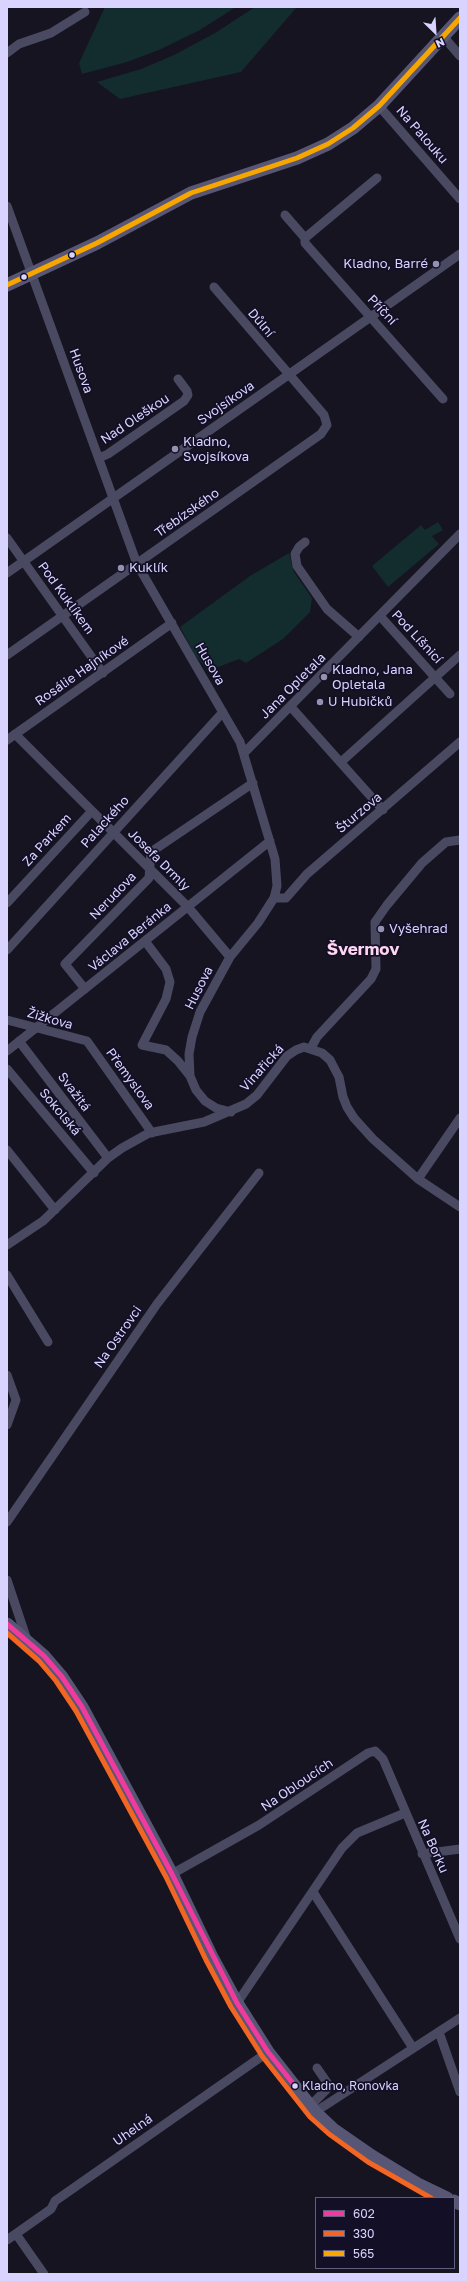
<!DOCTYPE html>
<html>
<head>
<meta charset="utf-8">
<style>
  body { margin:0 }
  #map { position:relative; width:467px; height:2281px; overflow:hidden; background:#161421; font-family:"Golos Text",sans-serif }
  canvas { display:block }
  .frame { position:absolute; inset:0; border:8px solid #d9d4ff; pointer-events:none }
  .legend { position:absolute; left:315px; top:2197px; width:140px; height:72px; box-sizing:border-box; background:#130f26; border:1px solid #625e7d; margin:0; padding:5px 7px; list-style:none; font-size:12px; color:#d9d4ff }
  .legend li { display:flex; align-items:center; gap:8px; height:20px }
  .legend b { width:20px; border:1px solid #625e7d }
  .north { position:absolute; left:415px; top:12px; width:40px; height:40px; -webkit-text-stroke:3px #130f26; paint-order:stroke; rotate:155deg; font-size:11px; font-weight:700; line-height:16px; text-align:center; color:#d9d4ff }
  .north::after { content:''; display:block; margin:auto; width:14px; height:18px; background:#d9d4ff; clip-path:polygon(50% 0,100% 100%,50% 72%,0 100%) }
</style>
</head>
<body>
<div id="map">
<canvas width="467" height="2281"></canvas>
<div class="frame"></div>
<ul class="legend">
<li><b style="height:5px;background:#f13a9d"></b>602</li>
<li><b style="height:5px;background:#f26522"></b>330</li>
<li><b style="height:5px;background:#f7a600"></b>565</li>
</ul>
<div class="north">N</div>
</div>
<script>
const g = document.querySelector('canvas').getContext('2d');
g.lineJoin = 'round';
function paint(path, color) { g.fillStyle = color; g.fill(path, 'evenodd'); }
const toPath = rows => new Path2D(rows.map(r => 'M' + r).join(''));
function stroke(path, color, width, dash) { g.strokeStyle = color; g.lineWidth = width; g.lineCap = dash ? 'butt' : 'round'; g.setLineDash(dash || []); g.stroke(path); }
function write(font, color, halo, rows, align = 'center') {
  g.font = font + ' "Golos Text",sans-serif'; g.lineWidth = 3.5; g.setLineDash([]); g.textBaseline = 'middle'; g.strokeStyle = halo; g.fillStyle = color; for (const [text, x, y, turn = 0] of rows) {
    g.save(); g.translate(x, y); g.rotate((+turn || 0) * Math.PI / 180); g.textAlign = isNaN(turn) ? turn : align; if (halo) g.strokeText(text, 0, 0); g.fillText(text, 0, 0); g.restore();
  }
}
paint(toPath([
  [105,7,236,7,200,30,159,50,127,62,82,74,79,63],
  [255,7,297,7,241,72,120,99,97,82,141,69,174,55,215,33],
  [438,522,443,530,432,536,439,544,388,587,372,566,421,525,425,530],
  [289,553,294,572,312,598,310,612,283,639,246,663,239,659,208,671,195,655,180,627,250,576]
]), '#132c2d');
stroke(toPath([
  [443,36,460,56],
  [7,53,19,44,51,33,85,12],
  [379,106,460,199],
  [7,206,137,564,240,742,275,859,277,886,274,898,258,923,230,957,200,1012,192,1037,189,1054,190,1076,196,1090,205,1101,216,1108,231,1112],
  [285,215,305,238,305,243,443,399],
  [305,238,377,178],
  [99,458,108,454,184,401,188,395,187,391,178,379],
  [7,538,103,673],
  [305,542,299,547,295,554,297,566,327,609,359,637],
  [7,573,460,254],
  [380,616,450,694],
  [7,655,321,434,327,425,324,415,214,287],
  [291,707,383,810],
  [15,734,188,907,230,957],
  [7,740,172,623],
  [244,753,460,534],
  [341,762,460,655],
  [274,898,286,898,307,874,460,742],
  [7,903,91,812],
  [145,941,166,969,170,982,166,999,142,1045,166,1050,178,1061,190,1076],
  [7,950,223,712],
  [85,989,65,964,149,878,151,852,253,783],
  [7,1020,87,1041,152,1133],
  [19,1041,108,1158],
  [311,1048,317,1037,371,979,376,969,375,922,387,905,422,863,446,842,460,840],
  [7,1051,270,841],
  [7,1069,94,1173],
  [7,1150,55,1210],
  [418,1179,460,1118],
  [7,1245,43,1221,108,1158,122,1148,149,1133,204,1122,246,1104,257,1095,287,1056,296,1050,304,1047,322,1053,330,1060,339,1077,343,1097,347,1107,354,1118,373,1139,418,1179,460,1207],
  [7,1275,48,1342],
  [7,1375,16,1400,7,1425],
  [7,1522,157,1304,259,1173],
  [7,1580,27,1640],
  [422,1854,460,1849],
  [172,1874,259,1825,368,1753,375,1751,383,1759,460,1939],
  [313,1892,413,2048],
  [237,2003,342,1848,357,1833,405,1813],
  [439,2032,460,2092],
  [310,2106,328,2088,328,2084,317,2068],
  [315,2112,460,2018],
  [16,2234,44,2274],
  [7,2240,51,2209,55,2201,268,2052]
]), '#4a4962', 9);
stroke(toPath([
  [7,285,97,243,191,193,297,158,328,144,353,128,379,106,460,18],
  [7,1624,44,1656,62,1677,82,1707,172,1874,212,1957,237,2003,268,2052,315,2112,333,2129,372,2156,418,2184,447,2198],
  [454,2201,460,2204]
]), '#575674', 13);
stroke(toPath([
  [7,1624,44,1656,62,1677,82,1707,172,1874,237,2003,268,2052,295,2086]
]), '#f13a9d', 5);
stroke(toPath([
  [7,1633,39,1661,56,1681,76,1711,166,1877,206,1960,231,2007,262,2056,310,2117,329,2134,368,2162,431,2198]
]), '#f26522', 5);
stroke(toPath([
  [7,285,97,243,191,193,297,158,328,144,353,128,379,106,460,18]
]), '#f7a600', 5);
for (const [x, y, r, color] of [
  [72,255,3.5,"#d9d4ff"],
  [436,264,4,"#9591b1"],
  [24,277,3.5,"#d9d4ff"],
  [175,449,4,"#9591b1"],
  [121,568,4,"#9591b1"],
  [324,677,4,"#9591b1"],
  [320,702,4,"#9591b1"],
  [381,929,4,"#9591b1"],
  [295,2086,3.5,"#d9d4ff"]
]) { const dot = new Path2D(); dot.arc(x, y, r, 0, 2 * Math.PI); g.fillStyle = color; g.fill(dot); stroke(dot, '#130f26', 1.5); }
write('12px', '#d9d4ff', '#130f26', [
  ["Kladno, Ronovka",302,2086]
], 'left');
write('13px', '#d9d4ff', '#130f26', [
  ["Na Palouku",422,135,49],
  ["Příční",382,310,46],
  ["Důlní",261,323,50],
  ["Husova",81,371,70],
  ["Svojsíkova",226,403,-35],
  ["Nad Oleškou",135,419,-34],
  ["Třebízského",187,513,-35],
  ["Pod Kuklíkem",66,598,54],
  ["Pod Líšnicí",417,637,47],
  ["Husova",210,664,60],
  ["Rosálie Hajníkové",82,671,-35],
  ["Jana Opletala",293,686,-45],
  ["Šturzova",359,813,-40],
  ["Palackého",105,822,-48],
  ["Za Parkem",47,840,-48],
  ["Josefa Drmly",159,860,45],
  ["Nerudova",113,896,-46],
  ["Václava Beránka",130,937,-39],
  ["Husova",199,988,-63],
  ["Žižkova",50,1019,16],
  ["Vinařická",262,1068,-48],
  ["Přemyslova",130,1079,54],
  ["Svažitá",74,1092,53],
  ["Sokolská",60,1112,50],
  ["Na Ostrovci",118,1337,-55],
  ["Na Obloucích",297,1785,-34],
  ["Na Borku",433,1846,66],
  ["Uhelná",133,2130,-35]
]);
write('13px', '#d9d4ff', '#130f26', [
  ["Kladno, Barré",428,264,"right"],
  ["Kladno,",183,442],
  ["Svojsíkova",183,457],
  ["Kuklík",129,568],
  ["Kladno, Jana",332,670],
  ["Opletala",332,685],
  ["U Hubičků",328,702],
  ["Vyšehrad",389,929]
], 'left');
write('bold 17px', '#ffd6f0', '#130f26', [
  ["Švermov",363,950]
]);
</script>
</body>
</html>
